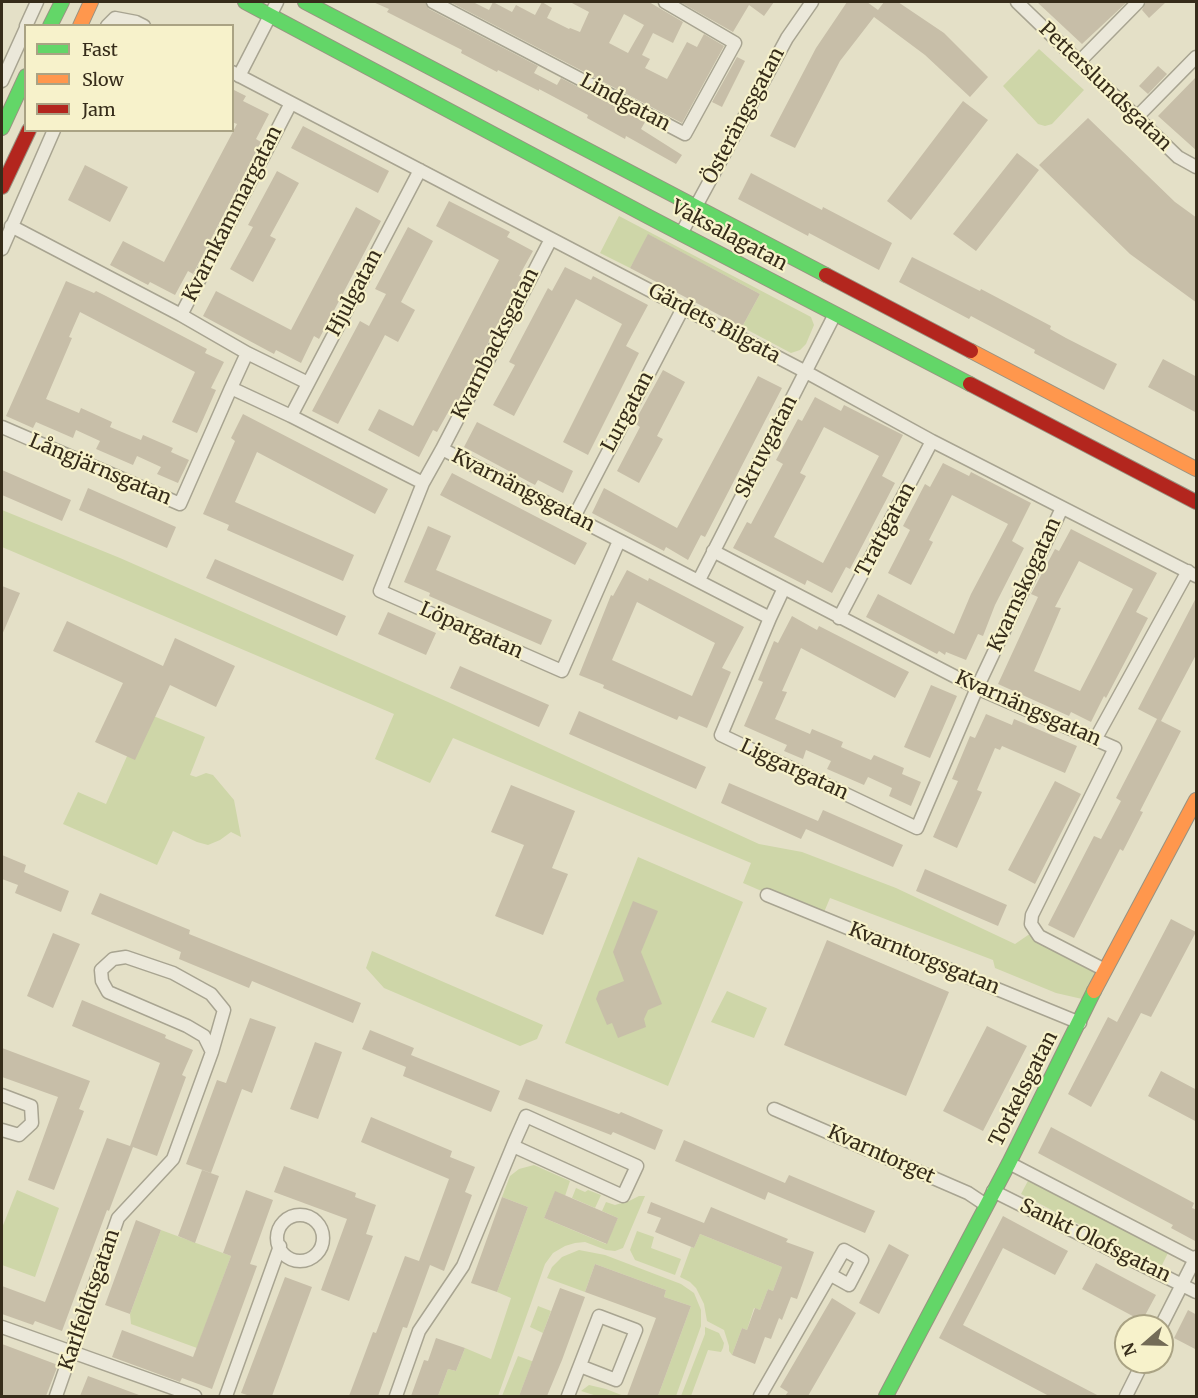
<!DOCTYPE html>
<html>
<head>
<meta charset="utf-8">
<style>
  body { margin:0 }
  #map { position:relative; width:1198px; height:1398px; overflow:hidden; background:#e4e0c7; font-family:Merriweather,serif }
  canvas { display:block }
  .frame { position:absolute; inset:0; border:3px solid #362c1a; pointer-events:none }
  .legend { position:absolute; left:24px; top:24px; width:210px; height:108px; box-sizing:border-box; background:#f7f2cb; border:2px solid #aaa384; margin:0; padding:8px 10px; list-style:none; font-size:18px; color:#362c1a }
  .legend li { display:flex; align-items:center; gap:12px; height:30px }
  .legend b { width:30px; border:2px solid #aaa384 }
  .north { position:absolute; left:1114px; top:1314px; width:60px; height:60px; box-sizing:border-box; background:#f7f2cb; border:2px solid #aaa384; border-radius:50%; rotate:250deg; font-size:16px; font-weight:700; line-height:24px; text-align:center; color:#362c1a }
  .north::after { content:''; display:block; margin:auto; width:21px; height:27px; background:#736b57; clip-path:polygon(50% 0,100% 100%,50% 72%,0 100%) }
</style>
</head>
<body>
<div id="map">
<canvas width="1198" height="1398"></canvas>
<div class="frame"></div>
<ul class="legend">
<li><b style="height:8px;background:#63d668"></b>Fast</li>
<li><b style="height:8px;background:#ff974d"></b>Slow</li>
<li><b style="height:8px;background:#b3261e"></b>Jam</li>
</ul>
<div class="north">N</div>
</div>
<script>
const g = document.querySelector('canvas').getContext('2d');
g.lineJoin = 'round';
function paint(path, color) { g.fillStyle = color; g.fill(path, 'evenodd'); }
const toPath = rows => new Path2D(rows.map(r => 'M' + r).join(''));
function stroke(path, color, width, dash) { g.strokeStyle = color; g.lineWidth = width; g.lineCap = dash ? 'butt' : 'round'; g.setLineDash(dash || []); g.stroke(path); }
function write(font, color, halo, rows, align = 'center') {
  g.font = font + ' Merriweather,serif'; g.lineWidth = 4.5; g.setLineDash([]); g.textBaseline = 'middle'; g.strokeStyle = halo; g.fillStyle = color; for (const [text, x, y, turn = 0] of rows) {
    g.save(); g.translate(x, y); g.rotate((+turn || 0) * Math.PI / 180); g.textAlign = isNaN(turn) ? turn : align; if (halo) g.strokeText(text, 0, 0); g.fillText(text, 0, 0); g.restore();
  }
}
paint(toPath([
  [1039,49,1084,90,1052,124,1045,126,1038,124,1003,86],
  [619,216,811,317,814,325,806,344,800,350,791,353,742,327,760,294,649,235,630,268,600,253],
  [2,510,120,558,448,702,759,844,802,852,896,888,1015,944,1034,931,1105,970,1091,1001,1056,993,995,968,993,960,830,898,822,917,743,883,751,863,453,738,430,783,375,759,394,714,2,547],
  [146,713,205,737,190,775,196,777,206,773,213,775,234,800,241,837,231,832,220,840,208,845,197,842,173,831,157,865,63,824,78,792,106,804],
  [638,857,743,902,668,1086,565,1043],
  [372,951,543,1025,537,1039,520,1046,384,988,366,968],
  [727,991,767,1008,754,1038,711,1022],
  [534,1165,570,1181,565,1196,555,1192,544,1218,606,1244,618,1218,602,1211,606,1202,615,1205,629,1201,639,1196,645,1196,623,1248,615,1251,606,1250,585,1242,575,1243,565,1246,553,1253,545,1264,498,1396,438,1396,448,1369,456,1371,465,1348,491,1359,511,1298,497,1292,528,1207,502,1197,510,1176,519,1169],
  [1030,1177,1169,1251,1161,1267,1021,1194],
  [576,1188,585,1192,588,1190,601,1195,595,1208,572,1198],
  [17,1190,59,1208,35,1277,2,1265,2,1228],
  [161,1230,231,1256,197,1348,131,1324,130,1314],
  [637,1231,654,1237,651,1248,681,1259,675,1275,635,1260,630,1250],
  [700,1234,782,1267,773,1291,768,1289,760,1310,754,1308,747,1330,742,1328,732,1355,729,1351,729,1346,724,1330,707,1321,704,1304,696,1288,690,1282,680,1277,691,1247,694,1248],
  [579,1250,605,1255,681,1284,694,1293,701,1310,701,1326,676,1396,658,1396,691,1306,664,1297,666,1290,595,1264,585,1292,547,1278,552,1267,562,1257],
  [538,1306,551,1311,543,1333,530,1327],
  [705,1327,719,1333,724,1343,723,1348,721,1352,708,1350,691,1396,681,1396,705,1334],
  [518,1356,556,1370,531,1365,519,1396,502,1396],
  [589,1385,606,1389,624,1396,597,1396,581,1391]
]), '#ced6a8');
paint(toPath([
  [373,2,425,2,429,9,538,66,534,73,557,85,561,78,645,122,641,129,682,155,676,164,626,136,625,139,587,118,588,115,539,89,539,91,498,70,497,72,461,53,462,50,387,12,389,9],
  [450,2,473,2,489,10,493,2,512,12,516,5,535,15,542,2,552,8,547,18,569,29,570,28,580,32,589,12,570,2,649,2,683,22,673,43,653,33,642,55,650,59,645,68,667,79,687,42,697,47,704,34,724,46,682,123],
  [624,14,644,25,628,53,609,43],
  [680,2,774,2,764,16,749,5,733,32],
  [847,2,867,2,878,10,884,2,898,2,944,33,988,77,970,97,925,55,874,17,840,61,795,148,770,136,816,48],
  [1037,2,1127,2,1082,44],
  [1146,2,1166,2,1149,18,1142,10],
  [737,57,745,61,722,107,712,102],
  [1158,66,1167,74,1148,94,1139,86],
  [1197,76,1197,151,1158,116],
  [232,89,246,96,243,101,269,114,256,139,261,142,193,274,188,271,175,295,150,282,148,285,110,265,123,241,164,262,237,124,232,122],
  [963,101,988,120,911,220,887,201],
  [1088,118,1175,202,1197,218,1197,303,1130,254,1039,165],
  [303,126,389,171,378,193,291,148],
  [1017,153,1039,170,976,251,953,234],
  [85,165,128,187,110,222,68,200],
  [277,171,299,183,270,236,276,239,253,282,230,269,253,227,248,225],
  [751,173,822,210,823,207,892,243,879,270,809,233,808,236,738,199],
  [449,201,510,232,507,237,533,251,519,276,522,277,454,409,451,407,437,432,433,430,419,457,368,430,379,409,413,426,499,260,436,226],
  [356,207,381,221,319,339,314,336,301,363,276,350,274,354,203,316,216,291,291,330],
  [408,227,433,241,401,302,415,310,398,342,385,335,338,424,312,411,360,321,369,326,386,294,375,289],
  [648,234,760,294,742,327,630,268],
  [912,257,980,291,981,289,1051,326,1050,329,1066,338,1117,364,1104,390,1034,353,1035,350,971,316,969,319,899,282],
  [565,267,591,280,593,276,648,305,626,346,639,353,588,455,563,442,622,324,576,299,514,416,493,405,515,365,509,362,548,288,552,291],
  [66,281,94,293,96,291,106,296,207,349,205,353,224,362,211,388,216,390,197,433,172,422,195,372,80,312,69,337,72,338,46,399,79,413,81,408,112,422,110,427,141,440,143,435,173,448,171,452,189,460,178,483,157,474,161,467,137,456,133,465,96,449,100,441,76,430,73,438,36,422,33,428,6,416],
  [1163,359,1197,377,1197,413,1148,387],
  [663,370,685,382,657,436,663,439,639,483,617,471,640,427,634,423],
  [758,376,782,388,705,537,701,535,688,560,666,547,664,551,592,513,604,488,677,528],
  [815,397,841,411,844,405,903,435,882,476,895,483,850,569,846,567,832,593,807,580,805,585,733,548,747,522,751,524,783,464,776,460,798,419,802,421],
  [824,427,879,456,823,563,774,537,806,476,800,473],
  [243,414,388,489,375,514,257,452,235,502,354,555,343,581,227,530,229,525,203,514,235,441,231,438],
  [477,422,573,471,563,493,538,480,535,485,464,447],
  [943,463,969,476,971,472,1031,503,1012,541,1024,548,995,605,983,636,978,634,966,660,946,652,945,655,939,651,937,654,866,617,878,594,954,634,971,594,1008,524,952,495,929,540,933,542,911,585,888,573,910,530,903,526,925,484,930,487],
  [2,470,71,500,62,521,2,495],
  [452,473,587,543,575,565,440,495],
  [88,488,176,527,167,548,79,510],
  [428,526,451,536,436,570,552,620,541,645,429,596,430,593,404,582],
  [1071,529,1157,573,1136,612,1148,618,1106,698,1104,696,1091,722,1071,712,1069,716,998,684,1038,597,1031,594,1055,549,1059,551],
  [1079,561,1133,589,1080,691,1034,671,1061,608,1055,607],
  [215,559,346,616,337,636,206,578],
  [627,570,648,581,649,578,744,627,722,668,731,672,707,728,679,716,677,720,603,688,604,685,579,675,611,595,613,596],
  [637,602,715,643,692,696,612,660],
  [2,586,20,593,2,635],
  [1197,596,1197,653,1161,721,1138,709],
  [388,612,436,633,426,655,378,634],
  [792,616,817,630,819,626,909,672,895,698,801,648,782,691,787,692,775,719,810,734,812,729,843,742,841,747,871,760,874,755,904,768,902,774,921,782,911,806,889,796,892,788,868,777,864,785,827,769,831,761,806,750,803,759,784,751,787,745,744,726,763,682,758,680,774,641,778,643],
  [67,621,163,666,175,638,235,666,216,707,170,685,135,760,95,742,123,683,53,651],
  [460,666,549,705,539,727,450,688],
  [931,685,957,696,930,758,904,747],
  [579,711,706,767,696,789,569,734],
  [986,714,1012,725,1014,719,1077,746,1065,773,1002,746,1000,750,995,748,977,790,982,792,957,848,933,837,958,781,952,779,970,736,975,738],
  [1157,719,1181,731,1140,811,1143,812,1123,851,1120,849,1074,938,1048,925,1094,836,1101,839,1121,801,1116,798],
  [1055,781,1081,794,1035,884,1008,870],
  [729,783,818,821,823,810,903,845,893,867,806,829,801,839,721,803],
  [511,785,575,811,552,868,568,874,543,935,495,916,524,845,491,832],
  [2,855,26,865,24,872,69,891,61,912,15,893,18,885,2,879],
  [925,869,1007,905,998,926,916,891],
  [100,893,190,930,189,934,361,1003,353,1023,252,981,249,988,179,959,181,952,91,914],
  [633,901,658,911,641,952,662,1004,648,1010,644,1019,646,1027,618,1038,612,1023,607,1025,596,999,599,991,624,981,613,952],
  [1171,919,1196,932,1151,1017,1141,1013,1091,1107,1068,1094,1108,1017,1117,1022],
  [53,933,80,944,53,1008,27,996],
  [827,940,949,992,906,1096,784,1045],
  [82,1000,166,1035,165,1038,193,1050,182,1075,186,1077,157,1156,133,1147,109,1211,107,1210,62,1331,35,1321,33,1325,2,1314,2,1286,45,1302,107,1138,130,1146,160,1063,72,1026],
  [250,1018,276,1027,252,1093,242,1089,211,1173,186,1164,217,1080,226,1083],
  [987,1026,1027,1046,983,1131,943,1111],
  [370,1030,414,1048,411,1055,500,1091,491,1112,403,1076,406,1067,362,1049],
  [315,1042,342,1052,318,1119,290,1109],
  [2,1048,90,1081,79,1109,84,1111,54,1190,28,1180,58,1097,2,1077],
  [1161,1071,1197,1090,1197,1122,1148,1096],
  [526,1079,619,1114,621,1112,663,1130,655,1150,613,1132,611,1135,518,1099],
  [371,1117,452,1151,450,1157,475,1167,465,1192,472,1195,444,1271,430,1265,407,1328,403,1327,378,1396,349,1396,373,1332,376,1333,405,1256,419,1261,449,1179,361,1142],
  [1051,1127,1194,1203,1192,1208,1197,1210,1197,1242,1171,1228,1173,1225,1038,1153],
  [684,1140,785,1183,789,1175,875,1211,865,1233,768,1192,765,1200,675,1161],
  [284,1166,356,1193,355,1197,376,1205,366,1234,373,1236,349,1301,321,1290,347,1219,274,1192],
  [202,1170,219,1176,195,1243,178,1236],
  [246,1190,273,1200,250,1264,257,1266,212,1389,182,1378,180,1382,112,1357,122,1330,193,1357,231,1256,223,1253],
  [555,1191,618,1218,607,1244,544,1218],
  [502,1197,528,1207,497,1292,471,1283],
  [651,1202,704,1223,711,1207,788,1239,786,1242,814,1252,797,1299,791,1297,782,1320,779,1318,771,1339,765,1337,755,1364,732,1355,742,1328,747,1330,755,1308,760,1310,768,1289,773,1291,782,1267,700,1234,694,1248,655,1232,661,1218,647,1213],
  [1003,1216,1068,1251,1055,1275,1003,1248,963,1325,1099,1396,1049,1396,939,1338],
  [136,1220,161,1230,130,1314,105,1305],
  [889,1244,909,1255,879,1314,859,1303],
  [1096,1263,1156,1295,1142,1321,1082,1289],
  [595,1264,666,1290,664,1297,691,1306,658,1396,627,1396,656,1318,585,1292],
  [285,1277,312,1287,272,1396,250,1396,241,1393],
  [560,1288,585,1297,562,1360,547,1396,519,1396],
  [832,1298,856,1313,808,1396,785,1396,788,1392,780,1387],
  [1188,1310,1197,1315,1197,1350,1174,1338],
  [436,1338,465,1348,456,1371,448,1369,438,1396,411,1396,424,1360,428,1361],
  [2,1344,58,1365,46,1396,2,1396],
  [88,1376,139,1395,139,1396,80,1396]
]), '#c7bea8');
const street = toPath([
  [433,2,685,134,735,43,665,2],
  [1017,2,1178,157,1196,167],
  [26,26,37,2],
  [107,26,115,18,136,22,144,26],
  [1079,62,1138,2],
  [232,72,806,372,932,441,1196,576],
  [239,76,277,2],
  [2,81,26,28],
  [1137,117,1196,57],
  [11,226,181,315,291,103],
  [681,234,787,38,812,2],
  [2,249,54,130],
  [181,315,247,353,231,388,291,416,423,483,442,449,770,618,784,588,977,688,1115,748,1032,915,1031,924,1039,936,1105,970],
  [247,353,308,383],
  [291,416,420,170],
  [2,427,180,504,231,388],
  [442,449,551,239],
  [423,483,380,591,562,671,619,541],
  [574,517,683,308],
  [713,551,784,588],
  [699,580,835,314],
  [770,618,721,735,917,828,977,688,1062,508],
  [839,618,932,441],
  [1096,738,1188,571],
  [767,895,1080,1023],
  [2,1095,31,1106,32,1123,19,1135,2,1130],
  [774,1109,968,1193,986,1205],
  [1009,1163,1196,1260],
  [993,1191,1196,1292],
  '277 1238a23 23 0 1 1 46 0a23 23 0 1 1-46 0Z',
  [1161,1326,1196,1257],
  [2,1327,195,1396],
  [56,1396,118,1218,173,1159,212,1052,224,1010,211,994,173,973,126,957,113,959,101,970,102,981,108,992,187,1026,204,1036,212,1052],
  [226,1396,280,1246],
  [396,1396,419,1331,463,1266,514,1143,526,1116,637,1166,623,1196,513,1146],
  [568,1396,599,1316,636,1330,616,1380,580,1366],
  [760,1396,844,1250,862,1260,849,1285,831,1275],
  [1126,1396,1143,1362]
]);
const fast = toPath([
  [245,2,649,217,970,384],
  [305,2,826,275],
  [50,26,62,2],
  [2,128,26,76],
  [886,1396,1009,1163,1094,991]
]);
const slow = toPath([
  [80,26,91,2],
  [971,351,1196,469],
  [1094,991,1196,800]
]);
const jam = toPath([
  [2,187,29,130],
  [826,275,971,351],
  [970,384,1196,502]
]);
stroke(street, '#a8a491', 15);
stroke(fast, '#989281', 16);
stroke(slow, '#989281', 16);
stroke(jam, '#989281', 16);
stroke(street, '#ebe8da', 12);
stroke(fast, '#63d668', 14);
stroke(slow, '#ff974d', 14);
stroke(jam, '#b3261e', 14);
write('20px', '#362c1a', '#f7f2cb', [
  ["Petterslundsgatan",1105,87,44],
  ["Lindgatan",625,103,28],
  ["Österängsgatan",744,116,-62],
  ["Kvarnkammargatan",233,214,-63],
  ["Vaksalagatan",729,236,28],
  ["Hjulgatan",355,293,-62],
  ["Gärdets Bilgata",714,324,28],
  ["Kvarnbacksgatan",496,344,-63],
  ["Lurgatan",628,412,-62],
  ["Skruvgatan",767,447,-63],
  ["Långjärnsgatan",100,470,23],
  ["Kvarnängsgatan",523,491,27],
  ["Trattgatan",886,530,-62],
  ["Kvarnskogatan",1025,585,-65],
  ["Löpargatan",471,631,24],
  ["Kvarnängsgatan",1028,709,24],
  ["Liggargatan",794,770,25],
  ["Kvarntorgsgatan",924,959,22],
  ["Torkelsgatan",1024,1089,-63],
  ["Kvarntorget",881,1155,24],
  ["Sankt Olofsgatan",1095,1241,26],
  ["Karlfeldtsgatan",90,1300,-71]
]);
</script>
</body>
</html>
